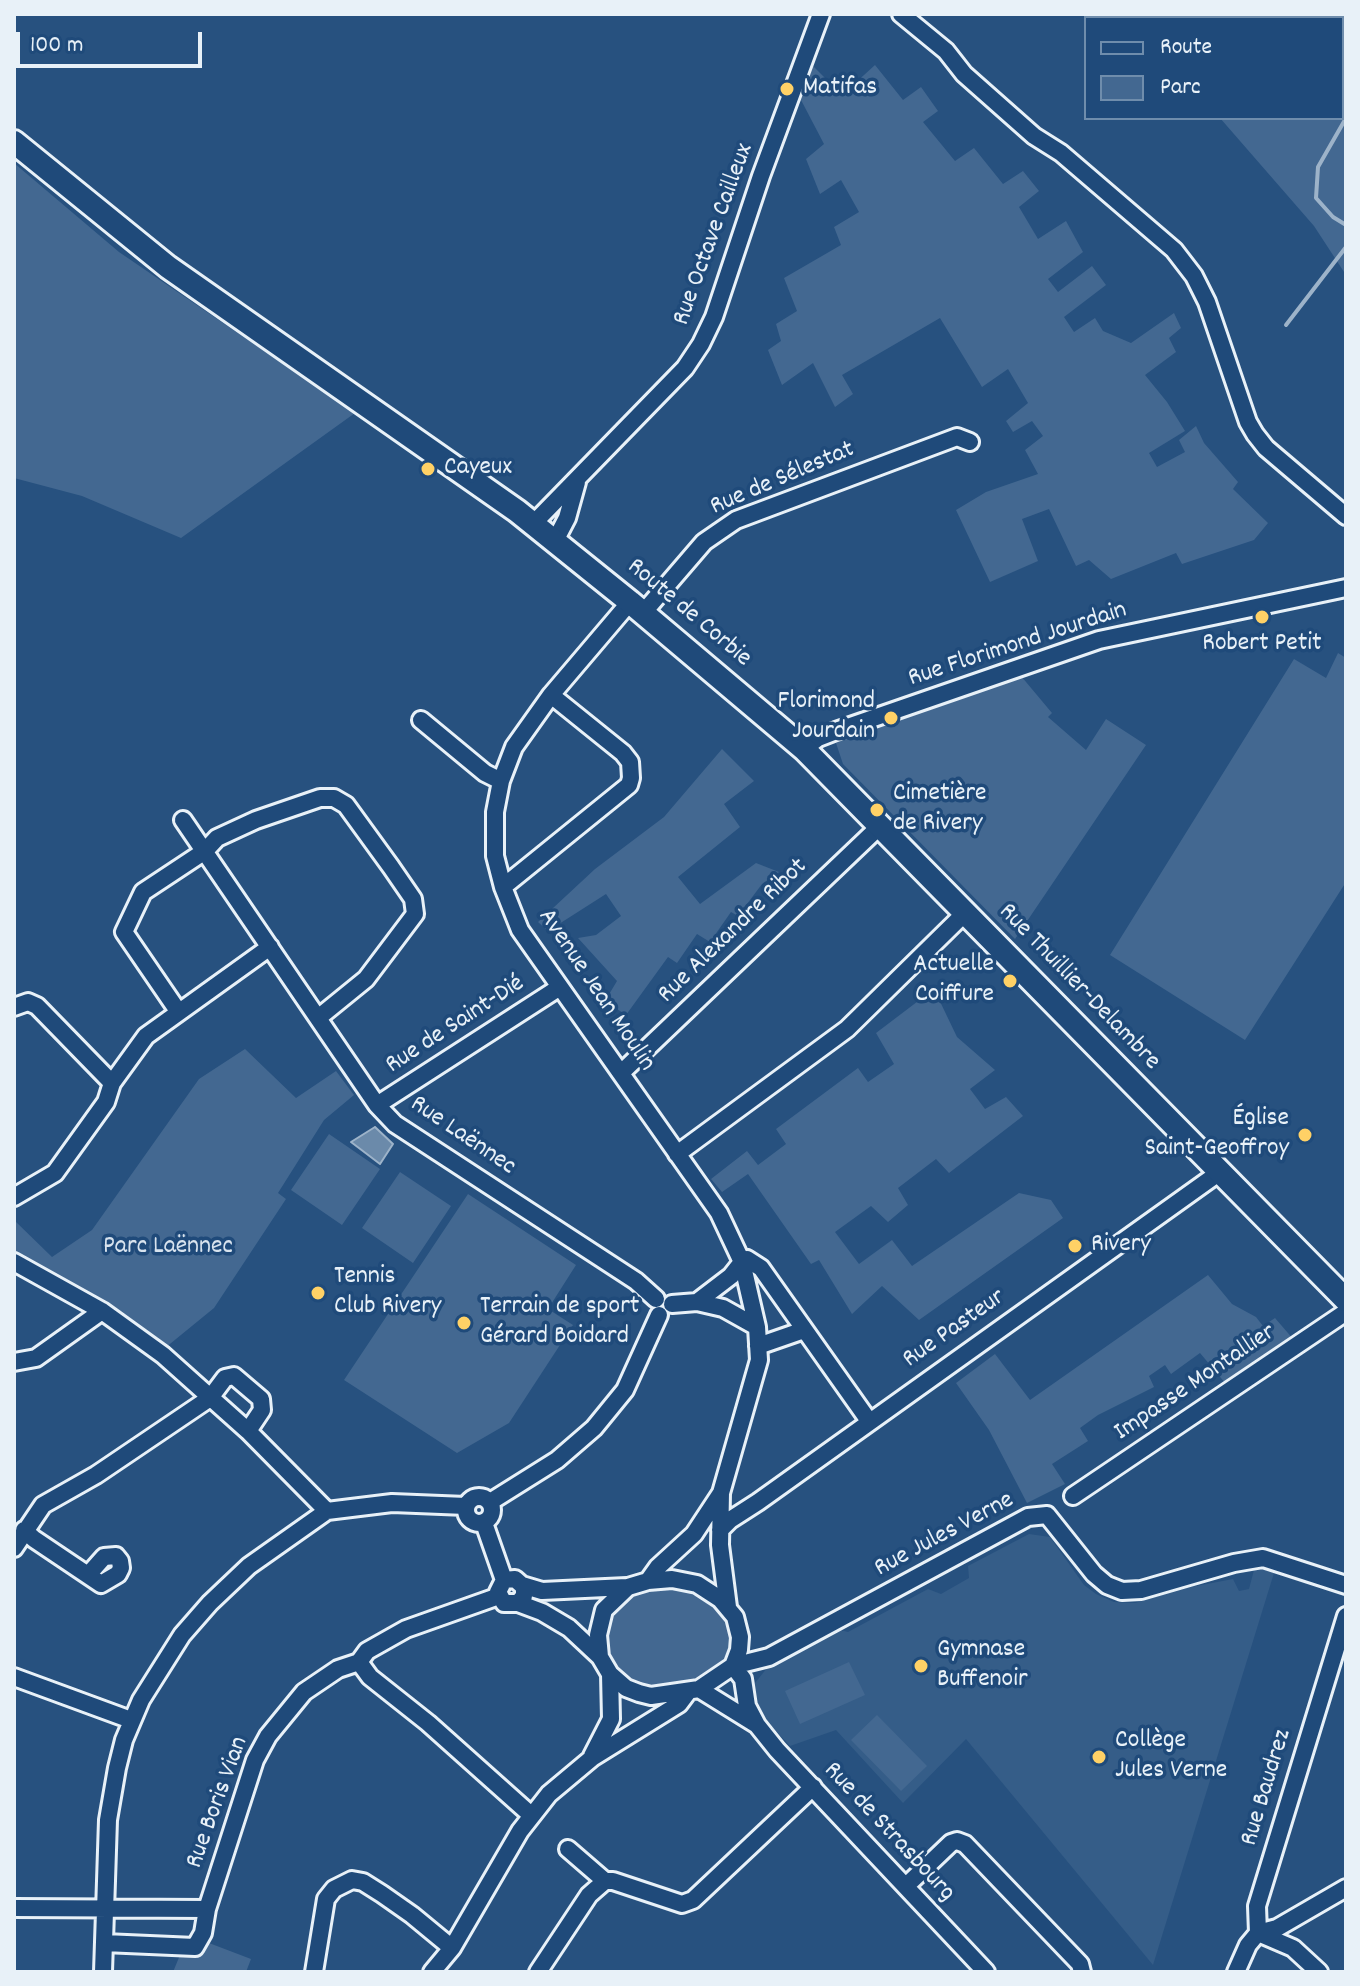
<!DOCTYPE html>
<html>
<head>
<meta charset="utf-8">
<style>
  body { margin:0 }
  #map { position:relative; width:1360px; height:1986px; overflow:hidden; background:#27517f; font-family:Dekko,sans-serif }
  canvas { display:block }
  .frame { position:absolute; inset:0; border:16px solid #e8f1f8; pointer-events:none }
  .legend { position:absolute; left:1084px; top:16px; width:260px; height:104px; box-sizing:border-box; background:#1f4a7a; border:2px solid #6f8dac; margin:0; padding:10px 14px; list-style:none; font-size:24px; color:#e8f1f8 }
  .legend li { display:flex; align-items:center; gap:16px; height:40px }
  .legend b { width:40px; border:2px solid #6f8dac }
  .scale { position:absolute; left:16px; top:32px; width:186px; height:36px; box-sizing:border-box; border:4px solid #e8f1f8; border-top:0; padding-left:10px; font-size:24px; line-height:28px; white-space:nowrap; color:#e8f1f8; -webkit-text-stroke:6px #1f4a7a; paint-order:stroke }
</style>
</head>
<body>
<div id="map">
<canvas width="1360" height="1986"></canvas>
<div class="frame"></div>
<ul class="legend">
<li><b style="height:10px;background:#1f4a7a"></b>Route</li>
<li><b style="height:22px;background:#436891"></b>Parc</li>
</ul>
<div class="scale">100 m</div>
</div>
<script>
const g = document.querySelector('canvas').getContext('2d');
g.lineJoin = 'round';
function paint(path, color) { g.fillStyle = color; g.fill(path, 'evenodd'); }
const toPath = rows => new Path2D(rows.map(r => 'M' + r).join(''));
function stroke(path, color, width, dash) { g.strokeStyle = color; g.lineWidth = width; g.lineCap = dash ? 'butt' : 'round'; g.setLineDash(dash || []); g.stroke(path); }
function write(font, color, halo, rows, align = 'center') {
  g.font = font + ' Dekko,sans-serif'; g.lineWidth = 7; g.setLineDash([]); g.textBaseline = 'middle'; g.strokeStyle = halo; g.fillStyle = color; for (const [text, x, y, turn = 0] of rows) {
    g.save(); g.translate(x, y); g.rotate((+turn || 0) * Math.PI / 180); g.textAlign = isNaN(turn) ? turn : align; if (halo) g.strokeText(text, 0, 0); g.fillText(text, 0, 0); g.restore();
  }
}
paint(toPath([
  [1029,1534,1050,1537,1084,1585,1096,1594,1114,1602,1135,1603,1191,1587,1233,1579,1239,1591,1249,1589,1254,1570,1259,1568,1274,1573,1153,1965,966,1739,903,1803,836,1730,790,1746,759,1713,754,1703,755,1683,767,1668,840,1630,848,1632,928,1589,941,1594,969,1578,968,1566]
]), '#355d88');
paint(toPath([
  [1130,14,1346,14,1346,275,1314,226,1220,118,1342,118,1342,18,1133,18],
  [875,65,903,100,921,87,938,111,923,122,955,161,974,148,1003,184,1023,171,1039,191,1019,207,1038,239,1066,221,1083,252,1048,279,1058,292,1092,266,1106,285,1064,317,1074,332,1095,318,1103,331,1131,343,1174,313,1181,328,1169,338,1176,352,1145,375,1167,402,1185,431,1149,453,1157,467,1185,452,1179,440,1196,426,1204,443,1238,482,1233,489,1268,523,1254,540,1182,564,1176,553,1111,579,1089,560,1076,566,1049,509,1022,519,1038,561,990,582,956,510,986,492,1038,474,1025,450,1043,436,1032,421,1013,432,1006,421,1028,403,1008,369,982,387,940,318,842,375,853,394,835,407,813,363,782,385,768,350,781,341,776,324,797,311,784,278,841,245,834,227,859,212,841,180,820,194,806,159,824,144,801,100,813,66,842,95],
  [14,163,119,252,355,413,181,538,82,496,14,478],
  [1338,653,1346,658,1346,882,1245,1040,1110,955,1294,659,1326,678],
  [1021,676,1052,713,1048,717,1086,750,1106,719,1146,745,1015,939,843,764,836,743],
  [722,749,754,781,724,804,740,827,678,877,700,904,756,863,779,872,762,884,738,916,731,912,710,942,697,934,677,963,668,957,626,1015,605,1001,617,981,578,938,596,935,621,916,606,894,548,931,538,922,595,869,664,817],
  [934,989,957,1037,995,1070,970,1089,985,1109,1006,1097,1023,1116,949,1173,936,1159,898,1188,908,1205,888,1222,871,1206,835,1232,859,1264,892,1240,912,1266,1019,1193,1051,1200,1063,1218,919,1320,882,1286,852,1314,819,1260,811,1264,748,1174,722,1192,711,1179,747,1151,758,1165,786,1144,776,1129,858,1068,868,1082,894,1064,876,1033],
  [245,1049,296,1098,336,1071,354,1095,324,1120,278,1193,286,1199,214,1308,165,1348,86,1292,14,1253,14,1220,52,1257,92,1230,199,1079],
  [329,1134,380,1169,342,1225,291,1190],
  [400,1172,451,1206,413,1263,362,1228],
  [468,1194,576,1265,548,1309,573,1325,509,1423,457,1453,344,1380],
  [1208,1275,1232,1304,1256,1317,1263,1326,1275,1318,1294,1340,1226,1384,1200,1353,1171,1374,1165,1365,1149,1376,1154,1387,1098,1415,1080,1428,1088,1441,1052,1464,1065,1484,1027,1503,989,1430,956,1383,995,1354,1030,1400],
  [653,1586,694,1590,705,1595,724,1613,732,1642,725,1660,708,1674,693,1682,660,1688,645,1688,632,1684,621,1676,609,1659,603,1645,608,1616,631,1596],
  [849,1662,865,1695,800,1724,785,1691],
  [877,1715,927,1766,901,1791,851,1740],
  [209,1943,251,1959,246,1972,173,1972,180,1955,197,1956]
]), '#436891');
const water = toPath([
  [375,1127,393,1144,380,1164,351,1142,375,1127]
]);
paint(water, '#6b8aaa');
stroke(water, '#9db3c9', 2);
stroke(toPath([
  [1342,45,1346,48],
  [1346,118,1318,167,1316,198,1333,217,1346,225],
  [1286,325,1346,247]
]), '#9db3c9', 4);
const minor = toPath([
  [901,14,946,51,964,74,1034,136,1061,153,1174,250,1194,276,1207,302,1248,422,1255,434,1266,448,1346,516],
  [533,524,685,368,701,344,714,317,761,176,821,14],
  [555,541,567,518,577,482],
  [630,602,551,695,514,747,501,781,495,812,495,856,503,887,520,930,719,1213,742,1262,757,1327,759,1360,721,1493,720,1545,728,1607],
  [643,613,704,542,736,520,957,437,970,442],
  [421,720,485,773,501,781],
  [804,749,818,738,836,731,1099,640,1346,588],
  [183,820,377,1105,395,1124,636,1281,656,1299],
  [503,887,629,785,631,778,630,762,623,753,551,695],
  [14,1007,28,1002,37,1006,112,1083],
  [178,1011,124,932,143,892,205,851,217,838,256,820,320,798,334,798,346,805,391,867,413,899,415,914,366,979,318,1018],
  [621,1073,880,826],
  [377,1105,560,987],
  [677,1154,847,1029,965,913],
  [14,1197,55,1173,106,1102,112,1083,146,1036,270,947],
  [14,1262,102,1311,163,1355,248,1431,327,1511],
  [697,1302,731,1276,742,1262,747,1259,761,1268,869,1421],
  [672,1304,697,1302,723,1308,757,1327],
  [758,1346,804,1330],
  [14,1362,36,1358,102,1311],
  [1073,1496,1346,1312],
  '466 1510a13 13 0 1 1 26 0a13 13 0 1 1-26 0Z',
  [490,1502,557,1460,594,1428,625,1390,659,1315],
  [484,1523,504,1580],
  [24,1530,34,1539,101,1584,118,1574,121,1568,120,1561,116,1556,104,1557,88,1575],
  [720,1530,730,1520,758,1502,1220,1172],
  [14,1548,43,1505,96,1475,210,1398,225,1378,234,1376,261,1399,262,1410,248,1431],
  [672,1579,697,1584,720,1599,735,1617,740,1637,739,1650,733,1666,699,1689,651,1696,639,1693,626,1688,610,1674,600,1657,598,1635,604,1610,628,1587,648,1581,672,1579],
  [648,1581,658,1567,694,1534,721,1493],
  [522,1585,542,1591,627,1587],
  [518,1603,524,1596,524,1587,515,1579,504,1580,498,1592,504,1603,518,1603,542,1612,569,1628,600,1657],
  [359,1662,370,1677,428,1723,531,1815],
  [359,1662,367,1651,406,1629,499,1596],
  [14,1677,131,1720],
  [699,1689,757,1725,747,1706,743,1679,733,1666,769,1657,1028,1517,1047,1515,1094,1574,1107,1585,1122,1591,1141,1590,1234,1563,1263,1558,1346,1585],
  [757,1725,777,1750,986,1972],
  [592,1756,611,1719,610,1674],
  [568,1849,605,1881],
  [605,1881,613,1881,682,1904,693,1900,813,1787],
  [906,1886,951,1843,957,1841,965,1844,1080,1964,1082,1972],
  [14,1908,207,1909,203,1933,195,1947,104,1943],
  [207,1909,255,1760,268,1736,304,1692,338,1669,359,1662],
  [1258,1933,1277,1928,1346,1888],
  [1258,1933,1293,1948,1319,1972],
  [103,1972,108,1820,117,1768,124,1740,141,1700,182,1635,210,1603,249,1566,327,1511,392,1503,466,1506],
  [314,1972,326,1899,334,1889,352,1880,363,1882,382,1894,412,1915,452,1948],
  [432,1972,452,1948,520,1831,549,1794,592,1758,679,1704,688,1692],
  [538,1972,589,1895,605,1881],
  [1236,1972,1248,1945,1258,1933,1257,1906,1346,1616]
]);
const major = toPath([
  [14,142,168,267,517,511,630,602,804,749,1346,1300]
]);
stroke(minor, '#e8f1f8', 22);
stroke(major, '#e8f1f8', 28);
stroke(minor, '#1f4a7a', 16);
stroke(major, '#1f4a7a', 22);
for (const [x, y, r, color] of [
  [787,89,8,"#ffd166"],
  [428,469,8,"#ffd166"],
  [1262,617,8,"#ffd166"],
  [891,718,8,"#ffd166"],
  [877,810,8,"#ffd166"],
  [1010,981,8,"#ffd166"],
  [1305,1135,8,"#ffd166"],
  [1075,1246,8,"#ffd166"],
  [318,1293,8,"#ffd166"],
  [464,1323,8,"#ffd166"],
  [921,1666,8,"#ffd166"],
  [1099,1757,8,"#ffd166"]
]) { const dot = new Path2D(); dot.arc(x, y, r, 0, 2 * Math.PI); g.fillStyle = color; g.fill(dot); stroke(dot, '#1f4a7a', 3); }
write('26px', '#e8f1f8', '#1f4a7a', [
  ["Matifas",803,89],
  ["Cayeux",444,469],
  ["Robert Petit",1262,645,"center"],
  ["Florimond",875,703,"right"],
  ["Jourdain",875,733,"right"],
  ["Cimetière",893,795],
  ["de Rivery",893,825],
  ["Actuelle",994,966,"right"],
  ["Coiffure",994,996,"right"],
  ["Église",1289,1120,"right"],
  ["Saint-Geoffroy",1289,1150,"right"],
  ["Rivery",1091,1246],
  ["Tennis",334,1278],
  ["Club Rivery",334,1308],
  ["Terrain de sport",480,1308],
  ["Gérard Boidard",480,1338],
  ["Gymnase",937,1651],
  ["Buffenoir",937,1681],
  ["Collège",1115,1742],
  ["Jules Verne",1115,1772]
], 'left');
write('26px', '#e8f1f8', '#1f4a7a', [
  ["Rue Octave Cailleux",715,235,-70],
  ["Rue de Sélestat",783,480,-23],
  ["Route de Corbie",688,614,40],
  ["Rue Florimond Jourdain",1018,646,-18],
  ["Rue Alexandre Ribot",734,932,-44],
  ["Rue Thuillier-Delambre",1078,988,46],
  ["Avenue Jean Moulin",595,991,56],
  ["Rue de Saint-Dié",456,1026,-33],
  ["Rue Laënnec",462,1137,34],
  ["Rue Pasteur",955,1330,-35],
  ["Impasse Montallier",1196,1384,-34],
  ["Rue Jules Verne",945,1536,-28],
  ["Rue Baudrez",1268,1788,-73],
  ["Rue Boris Vian",219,1803,-70],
  ["Rue de Strasbourg",888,1833,47]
]);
write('26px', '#d8e3ee', '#1f4a7a', [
  ["Parc Laënnec",168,1248]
]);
</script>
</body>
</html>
